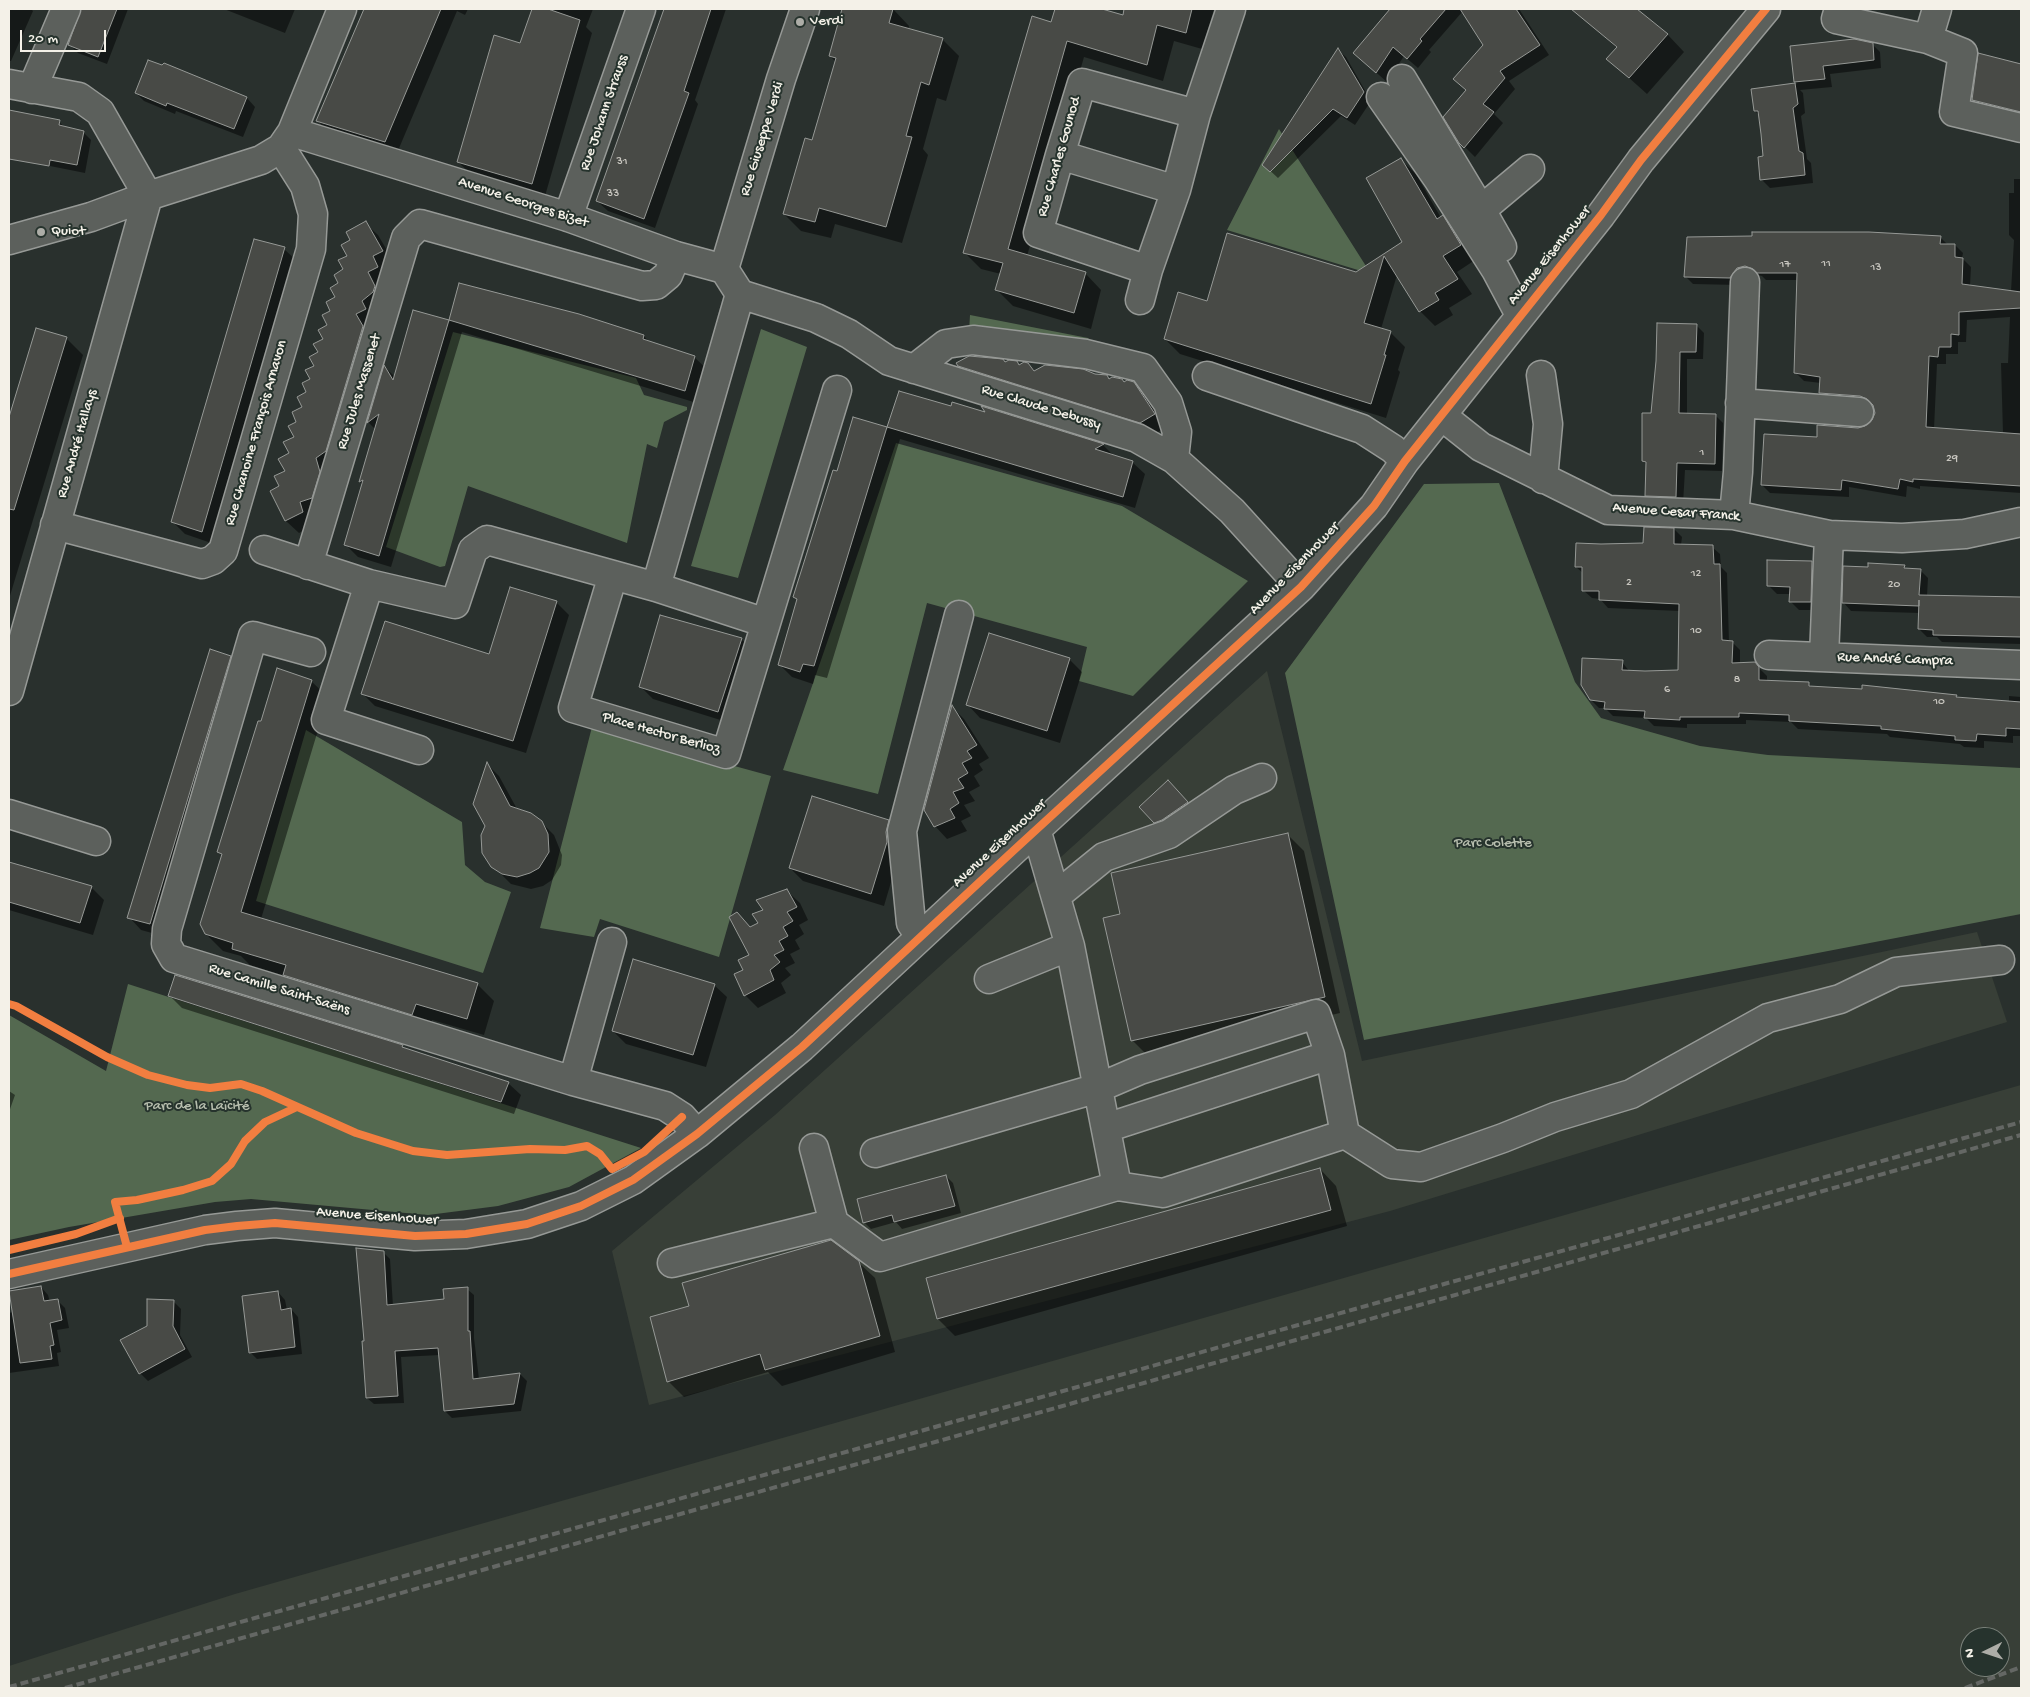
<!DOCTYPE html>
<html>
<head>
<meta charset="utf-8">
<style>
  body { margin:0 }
  #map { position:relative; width:2030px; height:1697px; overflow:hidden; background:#29302d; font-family:"Gochi Hand",sans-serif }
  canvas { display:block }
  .frame { position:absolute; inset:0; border:10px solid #f4f1e8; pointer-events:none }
  .north { position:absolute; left:1960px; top:1627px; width:50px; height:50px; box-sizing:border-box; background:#26332d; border:1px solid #787f78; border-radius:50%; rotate:266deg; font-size:14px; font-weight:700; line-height:20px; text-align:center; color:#f4f1e8 }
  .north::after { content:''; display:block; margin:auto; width:18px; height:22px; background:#adada7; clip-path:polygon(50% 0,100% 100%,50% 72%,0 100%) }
  .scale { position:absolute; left:20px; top:30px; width:86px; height:22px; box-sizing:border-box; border:2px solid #f4f1e8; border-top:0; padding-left:6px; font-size:15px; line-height:18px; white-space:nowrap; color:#f4f1e8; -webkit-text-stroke:4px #26332d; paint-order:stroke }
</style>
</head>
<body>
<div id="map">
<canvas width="2030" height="1697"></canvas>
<div class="frame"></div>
<div class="north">N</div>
<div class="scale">20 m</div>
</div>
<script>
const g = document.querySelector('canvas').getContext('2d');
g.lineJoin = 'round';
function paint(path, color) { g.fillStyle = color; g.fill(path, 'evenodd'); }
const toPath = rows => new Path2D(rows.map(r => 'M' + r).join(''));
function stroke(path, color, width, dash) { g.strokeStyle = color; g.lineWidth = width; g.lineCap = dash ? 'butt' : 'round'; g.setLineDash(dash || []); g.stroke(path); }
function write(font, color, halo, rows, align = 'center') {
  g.font = font + ' "Gochi Hand",sans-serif'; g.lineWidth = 4; g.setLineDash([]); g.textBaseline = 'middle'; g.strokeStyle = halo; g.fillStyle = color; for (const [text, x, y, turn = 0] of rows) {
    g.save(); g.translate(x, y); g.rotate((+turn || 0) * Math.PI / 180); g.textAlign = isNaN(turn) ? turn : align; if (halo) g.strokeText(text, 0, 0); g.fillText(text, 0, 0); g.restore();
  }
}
paint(toPath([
  [1267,671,1362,1061,1977,932,2007,1022,1390,1211,649,1405,612,1251,775,1115],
  [2021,1085,2021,1688,9,1688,9,1666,235,1594],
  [1970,1637,2000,1637,2000,1667,1970,1667]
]), '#383f37');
paint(toPath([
  [1279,129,1371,274,1227,230],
  [970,315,1088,338,1093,345,969,332],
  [761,329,807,347,738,578,691,566],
  [453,332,636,378,644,395,687,407,687,410,664,422,657,448,647,444,627,543,468,486,445,566,440,567,386,547],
  [896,443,1122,506,1248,581,1133,696,1079,681,1087,647,927,603,878,794,783,770],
  [1499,483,1575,682,1601,718,1700,746,1768,755,2021,768,2021,914,1364,1040,1285,673,1424,484],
  [592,727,771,776,719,957,600,919,594,937,540,928],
  [306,730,462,822,465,865,485,882,511,892,483,973,256,901],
  [128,984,641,1148,569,1187,498,1206,428,1215,251,1199,215,1202,69,1227,9,1240,9,1015,106,1071]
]), '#546950');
paint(toPath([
  [9,9,31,9,33,11,11,61,9,61],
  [82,9,128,9,107,64,78,53,69,44,82,15],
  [224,9,295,9,285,33],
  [365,9,468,9,465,15,457,11,397,153,329,133,318,121],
  [534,9,593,9,586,27,592,33,545,196,471,174,458,162,521,44],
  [664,9,726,9,695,100,698,104,655,228,608,211,597,201],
  [844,9,893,9,909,26,908,30,942,39,959,56,946,101,937,98,923,149,928,155,902,243,835,224,831,238,801,231,784,214,813,142,836,62,830,56],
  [1056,9,1097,9,1146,22,1150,9,1214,9,1202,49,1174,41,1163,81,1084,57,1027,256,1085,273,1101,290,1091,329,1013,306,996,289,1001,274,981,269,964,252],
  [1391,9,1519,9,1549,55,1509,81,1515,89,1494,114,1503,123,1475,157,1460,142,1467,90,1485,45,1463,11,1429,50,1431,52,1418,68,1404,56,1387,82,1354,53],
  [1582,9,1635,9,1668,35,1684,52,1647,94,1608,59,1618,49,1578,13],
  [1872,44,1880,52,1881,68,1830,74,1832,87,1800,90,1803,93,1805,113,1801,116,1807,159,1811,163,1813,183,1770,188,1762,180,1764,157,1760,116,1755,111,1753,90,1797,84,1795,82,1791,47],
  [1338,50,1346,57,1371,101,1355,125,1341,116,1278,178,1264,165],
  [1979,54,2021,65,2021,121,1986,112,1973,100],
  [165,64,247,98,255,107,243,137,176,111,175,114,144,101,136,93],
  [9,111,59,122,66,128,83,132,91,140,85,173,45,165,39,159,9,152],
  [1401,160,1416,174,1441,218,1443,217,1457,232,1475,260,1457,272,1472,294,1449,308,1453,315,1435,326,1420,311,1397,275,1381,329,1390,332,1405,347,1398,370,1400,372,1386,418,1180,354,1165,339,1207,302,1356,274,1404,242],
  [2014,179,2021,179,2021,493,1920,486,1920,489,1907,486,1906,497,1849,487,1849,497,1770,493,1762,485,1818,438,1866,427,1873,422,1876,414,1874,406,1828,401,1820,393,1821,383,1804,381,1796,373,1799,280,1766,280,1762,276,1754,274,1738,285,1693,284,1685,276,1688,238,1940,237,1948,245,1955,245,1963,253,1962,258,1971,267,1970,286,2011,291,2014,240,2009,235,2009,193,2014,193],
  [2010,317,2008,363,2001,363,2003,434,1934,429,1937,364,1946,364,1946,354,1958,354,1958,342,1966,342,1967,320],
  [365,223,378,235,395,264,315,524,299,533,286,521,271,492,281,487,298,422,325,340,351,241],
  [284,249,297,261,214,544,185,534,173,522],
  [460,285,578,316,644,336,650,343,694,357,707,369,697,403,462,332,391,567,358,557,345,544,363,485,360,482,376,430,368,422,385,367,395,377,414,311,450,322],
  [1696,325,1704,333,1703,359,1687,359,1687,415,1715,415,1723,423,1722,471,1685,470,1683,504,1654,503,1646,495,1647,465,1643,461,1652,414,1657,361],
  [37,329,66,338,83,355,9,599,9,421],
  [1016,362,1020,366,1028,364,1036,372,1133,383,1146,396,1167,427,1153,435,972,378,959,365],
  [899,392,952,408,987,414,984,408,1103,445,1114,456,1132,462,1145,474,1135,508,900,439,827,678,815,675,813,684,792,677,779,664,854,418,888,429],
  [1674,529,1682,537,1681,545,1712,547,1720,554,1721,567,1727,573,1729,642,1732,642,1740,650,1740,664,1755,664,1767,676,1767,682,1808,683,1813,688,1863,691,1863,687,2009,702,2009,696,2021,697,2021,736,2013,736,2013,743,1984,741,1984,748,1964,747,1960,744,1890,737,1887,734,1798,729,1791,722,1746,720,1746,724,1687,724,1687,728,1654,726,1646,718,1613,716,1605,708,1599,708,1591,700,1622,662,1630,672,1679,671,1680,611,1608,608,1600,599,1592,598,1584,591,1584,574,1576,567,1644,544],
  [1812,562,1820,571,1818,610,1799,610,1791,602,1791,594,1777,594,1769,586],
  [1904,566,1908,570,1920,570,1928,578,1927,596,2021,598,2021,644,1942,642,1937,637,1927,637,1919,629,1920,613,1851,611,1843,602,1869,569],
  [556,602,569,615,526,753,375,706,363,694,490,655],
  [741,639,754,651,730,723,653,699,640,686],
  [230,657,243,670,163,936,141,930,129,917],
  [1069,659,1082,672,1060,743,980,718,968,705],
  [311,681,328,697,261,919,477,984,494,1001,484,1035,432,1020,429,1031,302,992,285,976,250,965,241,956,223,951,206,934,222,856,219,852,262,723],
  [952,707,964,719,989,758,979,764,983,770,974,776,980,786,969,792,975,801,964,805,971,816,961,821,967,831,947,839,935,826],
  [487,764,499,776,517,809,541,822,554,835,562,855,561,865,552,880,543,886,531,889,511,884,498,871,486,826],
  [1176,790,1195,811,1163,830,1154,822],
  [888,821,901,833,899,855,884,906,803,881,790,868],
  [1287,834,1304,851,1340,1013,1149,1057,1132,1040,1122,915],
  [9,863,91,887,104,900,93,935,9,910],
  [787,891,800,903,808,920,799,925,804,934,795,940,800,949,790,954,795,963,785,968,791,975,781,983,786,993,758,1008,745,995,745,970,750,955,737,913,751,928,760,923,764,910],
  [714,985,727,997,706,1067,626,1044,613,1031],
  [170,996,402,1046,406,1050,508,1083,521,1095,514,1114,182,1008],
  [9,1091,15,1095,9,1112],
  [1320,1169,1336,1186,1347,1226,955,1336,938,1319,927,1279],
  [946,1176,953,1183,961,1213,902,1229,896,1222,871,1229,864,1222],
  [383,1252,390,1259,393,1306,445,1300,467,1289,474,1295,474,1338,479,1379,520,1374,527,1381,521,1411,452,1418,445,1411,440,1355,401,1357,404,1403,374,1404,367,1398,365,1342],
  [858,1262,875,1278,895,1352,782,1386,768,1372,684,1397,668,1381],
  [41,1287,48,1295,50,1302,57,1300,65,1308,69,1328,57,1330,61,1352,57,1353,59,1366,9,1373,9,1313,13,1312],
  [278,1292,285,1300,287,1310,291,1309,298,1317,302,1354,257,1359,250,1352],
  [173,1301,181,1309,180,1335,192,1357,148,1381,140,1373,148,1326]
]), '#0007');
const building = toPath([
  [81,9,117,9,98,57,68,45,81,9],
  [364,9,441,9,385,142,316,121,364,9],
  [532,9,548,9,580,20,532,184,457,162,494,35,520,43,532,9],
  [664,9,711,9,684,91,689,93,644,219,596,201,664,9],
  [842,9,893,9,889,23,943,38,929,85,921,82,906,136,912,137,886,227,819,208,815,222,783,214,805,138,812,140,836,58,829,56,842,9],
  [1055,9,1102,9,1123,15,1124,9,1192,9,1186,33,1157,25,1147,65,1067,41,1008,249,1086,272,1074,313,995,290,1003,263,963,253,1032,16,1051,22,1055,9],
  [1390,9,1446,9,1420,39,1422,41,1407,59,1393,47,1376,73,1353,53,1390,9],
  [1460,9,1516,9,1540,45,1500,71,1505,78,1483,104,1494,112,1464,148,1459,143,1443,117,1466,90,1453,79,1483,45,1460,9],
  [1571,9,1637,9,1668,34,1629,78,1606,59,1617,47,1571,9],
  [1854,39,1873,43,1874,60,1823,66,1825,79,1794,82,1790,46,1854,39],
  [1338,48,1364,92,1347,118,1333,109,1270,172,1262,165,1338,48],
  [1978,53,2021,64,2021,112,1972,100,1978,53],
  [148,60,162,65,164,63,247,97,234,129,167,103,166,106,135,93,148,60],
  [1795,83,1798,104,1793,108,1799,151,1803,153,1805,175,1760,180,1758,157,1763,156,1761,134,1758,111,1754,111,1751,89,1795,83],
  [9,110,60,120,59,125,84,131,77,165,50,160,49,166,9,159,9,110],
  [1401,158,1437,219,1443,215,1461,245,1443,256,1458,279,1435,293,1439,300,1419,312,1384,256,1364,323,1391,331,1384,355,1386,355,1371,404,1164,339,1178,292,1207,301,1227,233,1356,272,1402,242,1366,178,1401,158],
  [366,221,383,251,373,256,378,267,368,272,375,286,373,292,362,301,366,309,356,314,363,326,326,451,316,458,320,472,312,498,300,502,303,512,285,521,270,491,279,486,274,476,285,471,278,459,289,453,283,442,294,437,288,426,296,422,292,412,302,407,297,397,306,392,302,383,310,379,305,370,314,366,309,357,318,352,313,344,323,339,318,330,327,325,322,315,330,311,326,302,335,297,330,288,338,283,334,275,343,269,338,260,347,256,341,245,350,240,346,232,366,221],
  [1752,232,1869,232,1941,236,1940,244,1955,244,1955,257,1963,258,1962,284,2021,292,2021,308,1959,312,1959,335,1951,334,1951,347,1939,347,1938,357,1929,356,1926,427,2021,434,2021,486,1913,479,1913,482,1900,479,1898,489,1842,480,1841,490,1761,485,1764,434,1817,437,1817,425,1858,428,1865,426,1872,420,1875,413,1873,405,1867,399,1860,396,1819,393,1820,377,1794,373,1797,273,1757,273,1753,269,1745,266,1737,268,1730,278,1684,277,1687,237,1752,236,1752,232],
  [254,239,285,247,202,532,171,522,254,239],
  [459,283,579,314,644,335,643,339,695,356,685,391,449,320,459,283],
  [413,310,449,320,379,556,344,545,363,480,359,482,379,414,367,423,384,365,393,380,413,310],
  [1657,323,1697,324,1696,352,1680,352,1679,413,1716,414,1715,464,1677,463,1676,497,1645,496,1646,462,1642,461,1642,413,1651,413,1656,361,1657,323],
  [36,328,67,337,14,510,9,509,9,417,36,328],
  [969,356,1003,359,1005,362,1009,360,1017,361,1019,365,1024,362,1028,363,1034,371,1045,365,1083,369,1095,374,1107,375,1109,379,1112,377,1122,379,1124,382,1127,380,1134,382,1155,414,1140,423,958,366,956,363,969,356],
  [899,391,951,406,952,402,985,412,981,406,1104,444,1095,449,1133,461,1123,497,887,427,899,391],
  [853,417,887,427,814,666,803,664,800,672,778,665,797,599,793,597,833,470,837,471,853,417],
  [1644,527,1674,528,1674,544,1713,545,1714,564,1720,564,1722,640,1733,641,1732,663,1755,662,1759,667,1759,680,1809,682,1809,686,1862,689,1862,685,1957,695,1956,697,2021,702,2021,729,2006,728,2006,736,1977,734,1976,741,1955,740,1955,736,1881,729,1881,726,1789,721,1789,715,1739,713,1739,717,1680,717,1680,720,1644,718,1645,711,1604,709,1605,702,1590,700,1581,685,1582,658,1623,660,1622,670,1645,671,1678,670,1679,604,1599,600,1599,591,1582,591,1582,567,1575,567,1576,543,1601,544,1643,543,1644,527],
  [1767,560,1812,561,1811,602,1789,602,1790,587,1767,586,1767,560],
  [1868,563,1905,565,1904,568,1921,569,1919,595,2021,597,2021,637,1933,635,1933,630,1918,629,1919,600,1919,606,1842,603,1843,566,1868,567,1868,563],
  [510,587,557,601,513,741,361,694,385,621,489,654,510,587],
  [660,615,742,638,718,712,639,687,660,615],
  [989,633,1070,658,1047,731,966,705,989,633],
  [210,649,231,656,150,924,127,918,210,649],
  [277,668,312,680,241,912,478,983,467,1019,416,1004,412,1015,283,975,286,965,232,949,233,943,205,934,200,924,222,854,217,852,258,721,261,721,277,668],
  [952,705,977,745,967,751,972,758,962,763,968,773,958,779,964,788,953,792,959,803,950,809,955,818,934,827,924,810,952,705],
  [487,762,510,806,531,813,542,821,548,834,549,852,539,868,530,873,517,877,502,874,491,867,482,853,481,835,485,826,473,804,487,762],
  [1168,780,1188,802,1162,820,1154,823,1139,807,1168,780],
  [812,796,889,820,886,832,887,842,871,894,789,868,812,796],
  [1288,833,1325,997,1131,1041,1103,918,1120,914,1111,873,1288,833],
  [9,862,92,886,80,923,9,902,9,862],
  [787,889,797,907,787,912,793,921,783,927,788,936,779,941,784,950,774,955,780,962,770,970,774,980,744,996,734,974,743,970,738,960,749,955,729,917,737,912,750,927,758,923,752,914,763,910,756,900,787,889],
  [633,959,715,984,693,1055,612,1031,633,959],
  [175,975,403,1045,402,1047,509,1082,501,1102,395,1069,168,996,175,975],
  [1320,1168,1331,1210,937,1319,926,1278,1320,1168],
  [946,1175,955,1206,894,1222,892,1215,863,1223,857,1199,946,1175],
  [831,1240,859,1261,880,1336,765,1370,760,1354,667,1382,650,1317,689,1306,682,1283,831,1240],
  [356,1248,384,1251,387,1305,444,1299,443,1289,468,1287,468,1331,470,1331,473,1379,520,1373,514,1404,444,1411,438,1348,395,1351,398,1396,366,1398,362,1341,364,1341,356,1248],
  [41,1286,44,1301,58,1299,62,1320,50,1323,54,1345,50,1346,52,1359,20,1363,9,1291,41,1286],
  [278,1291,281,1310,291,1308,295,1347,249,1353,242,1296,278,1291],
  [147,1299,174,1300,173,1326,185,1349,139,1374,120,1340,147,1326,147,1299]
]);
paint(building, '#484a46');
stroke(building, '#969996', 1);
const minor = toPath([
  [1839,9,1836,19,1928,39,1937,9],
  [1928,39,1963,53,1954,112,2021,128],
  [1402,79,1481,210],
  [9,84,79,97,100,112,148,196,9,691],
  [32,89,66,9],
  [1381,97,1438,179,1496,270,1520,315],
  [292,132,568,217,676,256,724,269,740,294],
  [1060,155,1176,190],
  [568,217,641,9],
  [9,240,91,217,148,196,261,160,281,148,292,132,342,9],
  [1502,247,1481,210,1530,169],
  [724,269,781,79,805,9],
  [1148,270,1038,233,1060,155,1082,83,1196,114],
  [740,294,816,318,849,334,889,361,1137,438,1174,459,1232,511,1301,587],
  [1140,300,1148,270,1176,190,1196,114,1231,9],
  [914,369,946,344,973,340,1086,354,1143,368,1168,403,1177,432,1174,459],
  [1541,375,1548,424,1543,479],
  [1207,376,1362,429,1393,449,1405,461],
  [1740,403,1859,412],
  [1442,416,1481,447,1608,510,1734,515,1829,535,1902,538,1965,534,2021,522],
  [1734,515,1738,472,1745,282],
  [55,525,202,564,213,560,223,551,311,249,313,214,305,186,281,148],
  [264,550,369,584,455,604,473,550,487,540,656,587,740,294],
  [308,565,406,238,420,224,642,286,656,285,668,275,676,256],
  [613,575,573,708,726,754,766,623,656,587],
  [369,584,326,720,419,750],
  [766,623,837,390],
  [311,652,253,636,167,929,166,944,174,958,573,1081,665,1106,682,1117,697,1134],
  [1769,655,2021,665],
  [1824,657,1829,535],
  [9,814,96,841],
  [1056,896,1104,857,1169,834,1234,790,1262,778],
  [920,936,911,923,902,831,959,615],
  [989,979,1070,946],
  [573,1081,612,942],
  [1345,1134,1392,1164,1421,1167,1503,1138,1555,1117,1631,1094,1768,1018,1840,999,1896,972,2000,960],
  [814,1148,834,1223],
  [875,1153,1098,1088,1140,1070,1316,1014,1330,1055,1106,1128],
  [1117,1186,1163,1193,1345,1134,1330,1055],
  [672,1263,834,1223,880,1257,1117,1186,1070,946,1036,829],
  [9,1274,205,1230,237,1226,275,1223,415,1236,466,1234,527,1224,581,1206,633,1180,697,1134,802,1047,1013,851,1301,587,1374,506,1405,461,1601,215,1641,160,1766,9]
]);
stroke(minor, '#969996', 31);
stroke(minor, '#5c605c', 28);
stroke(toPath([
  [9,1687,2021,1122],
  [65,1688,2021,1135],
  [1965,1688,2021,1667]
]), '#646764', 4, [8, 4]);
stroke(toPath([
  [9,1004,16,1006,107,1057,148,1075,187,1085,210,1088,241,1084,262,1091,356,1133,413,1151,447,1155,530,1149,565,1150,587,1146,600,1154,612,1169,644,1152,682,1117],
  [127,1247,115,1202,137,1200,183,1190,212,1181,231,1164,245,1141,265,1122,297,1107],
  [9,1250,76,1234,120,1218],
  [9,1274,205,1230,237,1226,275,1223,415,1236,466,1234,527,1224,581,1206,633,1180,697,1134,802,1047,1013,851,1301,587,1374,506,1405,461,1601,215,1641,160,1766,9]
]), '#f27e40', 8);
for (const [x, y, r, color] of [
  [800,22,5,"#adada7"],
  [41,232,5,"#adada7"]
]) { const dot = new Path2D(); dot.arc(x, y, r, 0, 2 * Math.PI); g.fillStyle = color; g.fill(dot); stroke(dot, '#26332d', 2); }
write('12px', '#c9c7c0', null, [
  ["31",622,162],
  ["33",613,194],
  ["11",1826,264],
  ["17",1785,265],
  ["13",1876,268],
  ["1",1702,453],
  ["29",1952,459],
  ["12",1696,574],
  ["2",1629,583],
  ["20",1894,585],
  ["10",1696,631],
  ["8",1737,680],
  ["6",1667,690],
  ["10",1939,702]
]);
write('15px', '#f4f1e8', '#26332d', [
  ["Verdi",810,22],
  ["Quiot",51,232]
], 'left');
write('15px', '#f4f1e8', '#26332d', [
  ["Rue Johann Strauss",605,113,-71],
  ["Rue Giuseppe Verdi",763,139,-73],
  ["Rue Charles Gounod",1060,157,-74],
  ["Avenue Georges Bizet",523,203,18],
  ["Avenue Eisenhower",1550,256,-51],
  ["Rue Jules Massenet",360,392,-73],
  ["Rue Claude Debussy",1041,408,17],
  ["Rue Chanoine François Arnavon",257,433,-74],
  ["Rue André Hallays",78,444,-74],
  ["Avenue Cesar Franck",1676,513,4],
  ["Avenue Eisenhower",1295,569,-46],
  ["Rue André Campra",1895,660,2],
  ["Place Hector Berlioz",661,734,16],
  ["Avenue Eisenhower",1000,844,-43],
  ["Rue Camille Saint-Saëns",279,990,17],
  ["Avenue Eisenhower",377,1217,4]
]);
write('15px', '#b7beae', '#26332d', [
  ["Parc Colette",1493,844],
  ["Parc de la Laïcité",197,1107]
]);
</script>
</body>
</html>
